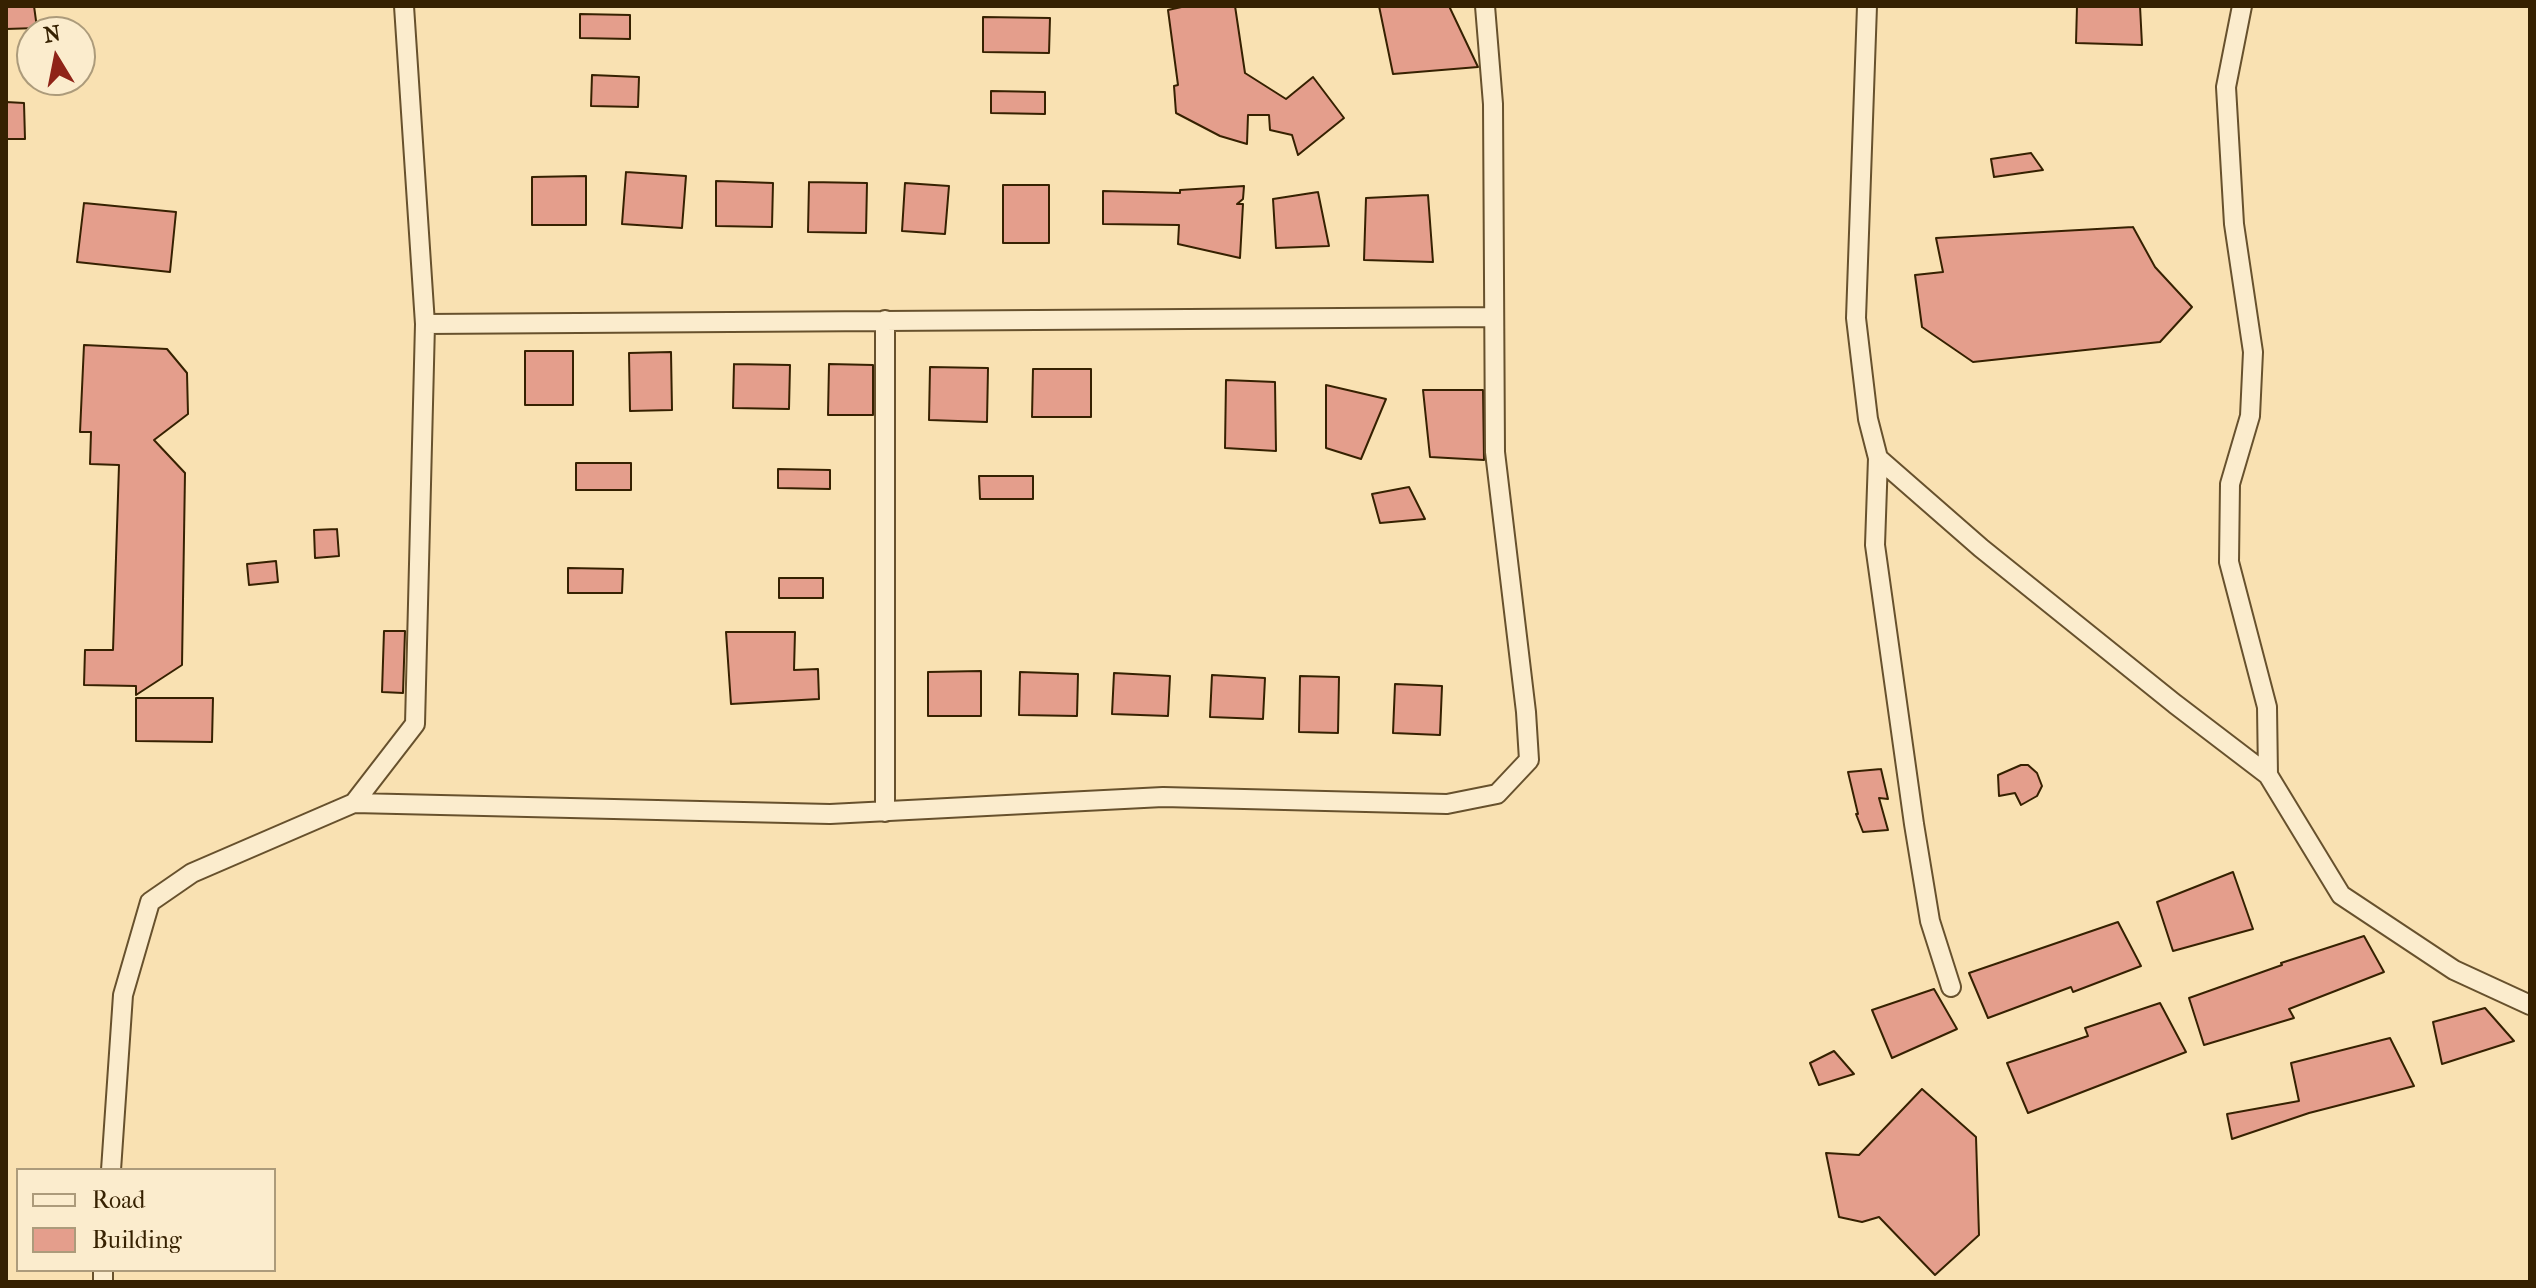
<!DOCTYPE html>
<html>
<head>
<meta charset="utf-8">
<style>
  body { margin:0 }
  #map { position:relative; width:2536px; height:1288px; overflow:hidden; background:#f9e1b2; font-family:"IM FELL French Canon",serif }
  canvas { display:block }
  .frame { position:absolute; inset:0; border:8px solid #362101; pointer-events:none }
  .legend { position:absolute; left:16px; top:1168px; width:260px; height:104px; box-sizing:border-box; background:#fbeccd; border:2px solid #ac9b7b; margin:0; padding:10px 14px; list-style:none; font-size:24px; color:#362101 }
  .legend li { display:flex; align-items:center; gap:16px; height:40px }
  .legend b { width:40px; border:2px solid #ac9b7b }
  .north { position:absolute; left:16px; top:16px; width:80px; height:80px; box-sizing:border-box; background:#fbeccd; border:2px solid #ac9b7b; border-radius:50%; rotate:350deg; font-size:22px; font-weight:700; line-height:32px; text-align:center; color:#362101 }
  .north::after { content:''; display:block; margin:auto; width:28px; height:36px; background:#8f2418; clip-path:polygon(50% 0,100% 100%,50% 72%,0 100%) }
</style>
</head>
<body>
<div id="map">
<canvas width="2536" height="1288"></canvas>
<div class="frame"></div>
<ul class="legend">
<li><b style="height:10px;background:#fbeccd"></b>Road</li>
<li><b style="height:22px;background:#e49e8c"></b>Building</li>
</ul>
<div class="north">N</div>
</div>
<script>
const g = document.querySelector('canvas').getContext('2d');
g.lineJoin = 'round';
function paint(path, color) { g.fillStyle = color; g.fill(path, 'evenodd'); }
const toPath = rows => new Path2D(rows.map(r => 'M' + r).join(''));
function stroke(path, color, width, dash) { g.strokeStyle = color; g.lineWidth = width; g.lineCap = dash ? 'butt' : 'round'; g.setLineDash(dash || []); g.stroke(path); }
const building = toPath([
  [6,6,34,6,37,28,6,29,6,6],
  [1186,6,1235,6,1245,73,1286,99,1313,77,1344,118,1298,155,1292,135,1270,130,1269,115,1248,115,1247,144,1220,136,1176,113,1174,86,1178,85,1168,10,1186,6],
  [1379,6,1449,6,1478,67,1393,74,1379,6],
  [2077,6,2140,6,2142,45,2076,43,2077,6],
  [580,14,630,15,630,39,580,38,580,14],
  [983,17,1050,18,1049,53,983,52,983,17],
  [592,75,639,77,638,107,591,106,592,75],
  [991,91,1045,92,1045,114,991,113,991,91],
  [6,102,24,103,25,139,6,139,6,102],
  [2031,153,2043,170,1994,177,1991,159,2031,153],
  [626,172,686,176,682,228,622,224,626,172],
  [586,176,586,225,532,225,532,177,586,176],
  [716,181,773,183,772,227,716,226,716,181],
  [809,182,867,183,866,233,808,232,809,182],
  [905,183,949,186,945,234,902,231,905,183],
  [1003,185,1049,185,1049,243,1003,243,1003,185],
  [1244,186,1243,199,1237,204,1243,204,1240,258,1178,244,1179,225,1103,224,1103,191,1180,193,1180,190,1244,186],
  [1318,192,1329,246,1276,248,1273,199,1318,192],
  [1428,195,1433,262,1364,260,1366,198,1428,195],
  [84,203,176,212,170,272,77,262,84,203],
  [2133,227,2155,267,2192,307,2160,342,1973,362,1922,327,1915,275,1943,272,1936,238,2133,227],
  [84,345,167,349,187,373,188,414,154,440,185,473,182,665,136,695,136,686,84,685,85,650,113,650,119,465,90,464,91,432,80,432,84,345],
  [525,351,573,351,573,405,525,405,525,351],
  [671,352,672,410,630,411,629,353,671,352],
  [734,364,790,365,789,409,733,408,734,364],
  [829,364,873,365,873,415,828,415,829,364],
  [930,367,988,368,987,422,929,420,930,367],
  [1033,369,1091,369,1091,417,1032,417,1033,369],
  [1226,380,1275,382,1276,451,1225,448,1226,380],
  [1326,385,1386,399,1361,459,1326,448,1326,385],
  [1423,390,1483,390,1484,460,1430,457,1423,390],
  [576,463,631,463,631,490,576,490,576,463],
  [778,469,830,470,830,489,778,488,778,469],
  [979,476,1033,476,1033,499,980,499,979,476],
  [1409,487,1425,519,1380,523,1372,494,1409,487],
  [337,529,339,556,315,558,314,530,337,529],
  [276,561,278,582,249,585,247,564,276,561],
  [568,568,623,569,622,593,568,593,568,568],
  [779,578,823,578,823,598,779,598,779,578],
  [384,631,405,631,403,693,382,692,384,631],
  [726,632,795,632,794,670,818,669,819,699,731,704,726,632],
  [981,671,981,716,928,716,928,672,981,671],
  [1020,672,1078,674,1077,716,1019,715,1020,672],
  [1114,673,1170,676,1168,716,1112,714,1114,673],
  [1212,675,1265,678,1263,719,1210,717,1212,675],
  [1300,676,1339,677,1338,733,1299,732,1300,676],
  [1395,684,1442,686,1440,735,1393,733,1395,684],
  [136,698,213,698,212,742,136,741,136,698],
  [2021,765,2028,765,2037,773,2042,786,2037,796,2021,805,2015,793,1999,796,1998,775,2021,765],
  [1881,769,1888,799,1879,798,1888,830,1863,832,1856,814,1858,814,1848,772,1881,769],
  [2233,872,2253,929,2173,951,2157,902,2233,872],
  [2118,922,2141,966,2073,992,2071,987,1988,1018,1969,973,2118,922],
  [2364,936,2384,972,2289,1009,2294,1018,2204,1045,2189,998,2282,965,2281,963,2364,936],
  [1934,989,1957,1029,1892,1058,1872,1010,1934,989],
  [2160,1003,2186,1052,2028,1113,2007,1063,2088,1036,2085,1028,2160,1003],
  [2485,1008,2514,1041,2442,1064,2433,1022,2485,1008],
  [2390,1038,2414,1086,2309,1113,2232,1139,2227,1114,2299,1101,2291,1063,2390,1038],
  [1834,1051,1854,1074,1819,1085,1810,1063,1834,1051],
  [1922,1089,1976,1137,1979,1235,1935,1275,1879,1217,1862,1222,1839,1217,1826,1153,1859,1155,1922,1089]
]);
paint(building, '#e49e8c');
stroke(building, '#362101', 2);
const minor = toPath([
  [1867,6,1856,318,1868,419,1878,458,1875,545,1914,824,1930,921,1951,987],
  [2242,6,2226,87,2234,224,2253,352,2250,416,2230,484,2229,562,2267,707,2268,775],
  [885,320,885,812],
  [425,324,1494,317],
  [1878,458,1981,548,2175,704,2268,775,2341,895,2454,970,2530,1005],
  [354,803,415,724,425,324,404,6],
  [111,1170,123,995,150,902,192,873,354,803,830,814,1163,797,1447,804,1497,794,1529,760,1526,712,1495,452,1493,104,1485,6],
  [103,1282,103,1270]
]);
stroke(minor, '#67512d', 22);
stroke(minor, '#fbeccd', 18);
</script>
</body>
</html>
